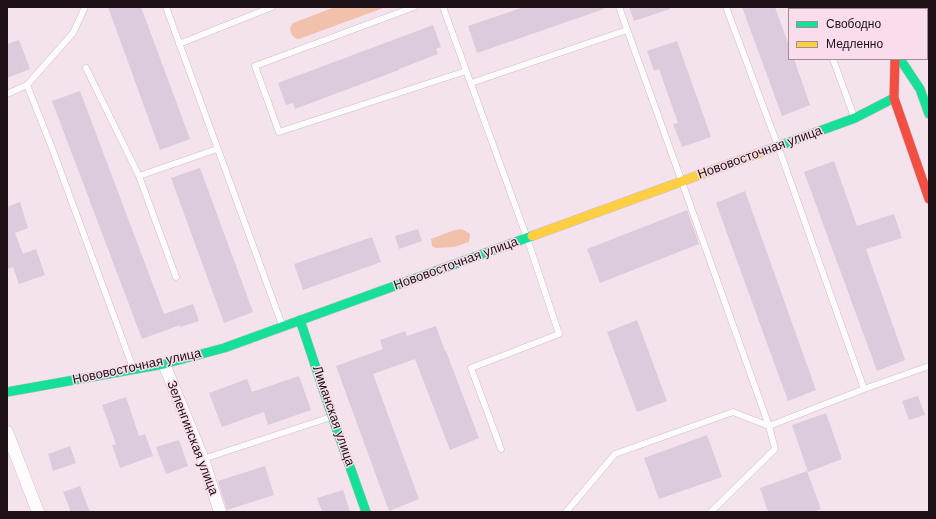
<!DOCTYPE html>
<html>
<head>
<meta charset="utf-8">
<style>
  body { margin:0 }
  #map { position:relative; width:936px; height:519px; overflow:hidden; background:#f4e3ec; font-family:"DM Sans",sans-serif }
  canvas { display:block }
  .frame { position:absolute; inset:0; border:8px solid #1e1218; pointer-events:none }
  .legend { position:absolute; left:788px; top:8px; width:140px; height:52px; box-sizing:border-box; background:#fadded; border:1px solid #a28c98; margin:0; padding:5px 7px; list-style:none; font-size:12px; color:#1e1218 }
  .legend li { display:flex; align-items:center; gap:8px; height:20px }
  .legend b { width:20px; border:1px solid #a28c98 }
</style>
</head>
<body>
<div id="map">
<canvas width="936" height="519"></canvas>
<div class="frame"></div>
<ul class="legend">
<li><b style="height:5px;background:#16e098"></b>Свободно</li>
<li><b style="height:5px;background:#ffcf43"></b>Медленно</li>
</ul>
</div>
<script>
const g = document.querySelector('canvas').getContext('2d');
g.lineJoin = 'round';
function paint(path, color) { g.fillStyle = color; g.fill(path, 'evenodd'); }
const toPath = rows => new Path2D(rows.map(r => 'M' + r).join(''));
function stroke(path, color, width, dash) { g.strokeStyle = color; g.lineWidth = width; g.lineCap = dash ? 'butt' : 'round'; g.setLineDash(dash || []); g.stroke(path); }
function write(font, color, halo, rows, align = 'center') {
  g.font = font + ' "DM Sans",sans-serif'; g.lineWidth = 3; g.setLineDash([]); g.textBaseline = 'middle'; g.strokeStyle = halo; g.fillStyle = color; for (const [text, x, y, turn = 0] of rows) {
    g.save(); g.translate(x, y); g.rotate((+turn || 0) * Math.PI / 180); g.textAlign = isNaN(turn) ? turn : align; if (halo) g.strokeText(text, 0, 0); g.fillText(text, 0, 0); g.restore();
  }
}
paint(toPath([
  [335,7,386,7,299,39,295,38,292,35,290,30,291,26,293,23],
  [459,229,464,230,470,234,469,242,454,247,436,248,432,246,431,239,449,232]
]), '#f2c1ab');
paint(toPath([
  [108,7,141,7,190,139,160,150],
  [524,7,604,7,604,9,477,53,468,26],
  [629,7,669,7,670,9,634,21],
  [742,7,775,7,789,46,789,59,794,59,810,105,782,116],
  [433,25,441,47,436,49,438,54,399,69,399,70,295,109,293,103,286,105,278,83],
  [19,40,30,69,7,78,7,44],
  [677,41,711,137,682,147,673,124,678,123,659,69,654,71,647,51],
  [80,91,164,314,193,304,199,321,180,327,180,325,142,339,52,101],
  [834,161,857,226,894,214,902,238,866,249,905,360,877,371,804,172],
  [200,168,253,312,224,323,171,178],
  [745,191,816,390,788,401,716,203],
  [20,202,28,228,15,233,23,254,36,249,45,275,19,284,13,267,7,269,7,207],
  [687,210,699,244,600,283,587,249],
  [418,229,422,241,399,249,395,236],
  [372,237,381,262,303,290,294,264],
  [637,320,667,401,637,412,607,332],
  [436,326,445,351,446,351,479,438,450,450,415,359,373,374,419,499,389,511,336,366,383,349,380,340,405,331,407,336],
  [299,376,311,410,268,425,264,412,222,427,209,393,247,379,252,392],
  [918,396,925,415,909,420,902,401],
  [126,397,139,436,145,434,153,456,120,468,112,445,116,444,102,405],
  [826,413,842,459,808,472,792,425],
  [707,435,722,477,659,499,644,458],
  [179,440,188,466,166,474,156,447],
  [70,446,76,463,53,471,48,454],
  [265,466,274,495,227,510,218,481],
  [807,471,821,509,813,512,768,512,760,488],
  [80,486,84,497,90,512,71,512,63,492],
  [343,490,350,512,322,512,317,498]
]), '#dbcbdd');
const lane = toPath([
  [85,7,73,33,27,85,52,148,133,368],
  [166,7,282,325],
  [414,7,255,66,279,132,466,71],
  [443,7,527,238,559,334,471,368,501,449],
  [619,7,682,182,769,426,775,449,711,512],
  [726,7,778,146,864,389],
  [815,7,815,9],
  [927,19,929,19],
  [179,44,272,7],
  [833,59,854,117],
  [86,68,139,176,176,277],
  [471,83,627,30],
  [7,94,27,85],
  [139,176,217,149],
  [203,459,331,417],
  [566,512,615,454,733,412,769,426,864,389,929,366]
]);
const street = toPath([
  [164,364,203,459,220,512],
  [7,432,38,512]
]);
const fast = toPath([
  [878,7,879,9],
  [900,59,920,89,929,114],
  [765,151,855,118,894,98],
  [300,320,332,416,366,512],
  [7,392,164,364,224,348,532,236]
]);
const slow = toPath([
  [532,236,765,151]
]);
const jam = toPath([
  [895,59,894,98,929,199]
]);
stroke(lane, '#cebfc7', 7);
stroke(street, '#cebfc7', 13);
stroke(fast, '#cebfc7', 10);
stroke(slow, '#cebfc7', 10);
stroke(jam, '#cebfc7', 10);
stroke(lane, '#fdfbfc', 6);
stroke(street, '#fdfbfc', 12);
stroke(fast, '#16e098', 9);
stroke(slow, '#ffcf43', 9);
stroke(jam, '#f24e42', 9);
write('13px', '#1e1218', '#fadded', [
  ["Нововосточная улица",760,153,-20],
  ["Нововосточная улица",456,264,-20],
  ["Нововосточная улица",137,367,-12],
  ["Лиманская улица",333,416,71],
  ["Зеленгинская улица",192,438,69]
]);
</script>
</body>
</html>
